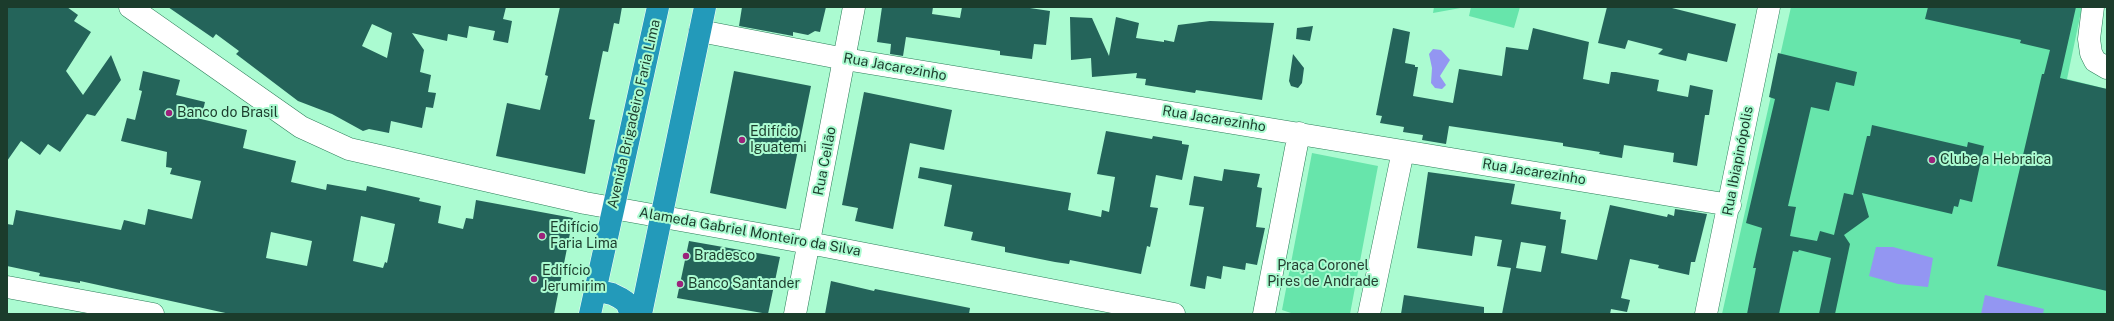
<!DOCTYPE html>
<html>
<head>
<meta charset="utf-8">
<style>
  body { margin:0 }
  #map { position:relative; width:2114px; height:321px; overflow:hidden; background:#abfbd1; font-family:"Public Sans",sans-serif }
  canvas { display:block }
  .frame { position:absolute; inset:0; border:8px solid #1b3c2c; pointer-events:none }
</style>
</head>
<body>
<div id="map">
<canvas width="2114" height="321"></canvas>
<div class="frame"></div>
</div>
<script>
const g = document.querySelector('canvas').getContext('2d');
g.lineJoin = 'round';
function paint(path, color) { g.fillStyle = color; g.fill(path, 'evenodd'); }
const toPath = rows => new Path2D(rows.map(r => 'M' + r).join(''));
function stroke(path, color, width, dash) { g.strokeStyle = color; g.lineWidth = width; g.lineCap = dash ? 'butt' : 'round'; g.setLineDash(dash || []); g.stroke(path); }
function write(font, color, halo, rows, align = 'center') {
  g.font = font + ' "Public Sans",sans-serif'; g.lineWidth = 4; g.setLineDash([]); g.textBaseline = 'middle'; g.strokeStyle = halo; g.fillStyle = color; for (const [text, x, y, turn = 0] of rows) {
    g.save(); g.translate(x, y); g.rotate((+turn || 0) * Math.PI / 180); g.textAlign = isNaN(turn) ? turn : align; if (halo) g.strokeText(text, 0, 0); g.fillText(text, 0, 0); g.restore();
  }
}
paint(toPath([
  [1434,7,1466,7,1433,13],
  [1471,7,1520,7,1514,28,1469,16],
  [1791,7,2082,7,2067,79,2107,89,2107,314,1722,314],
  [1312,153,1378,166,1350,314,1294,314,1282,310]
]), '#67e5ab');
paint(toPath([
  [1433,49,1441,50,1450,60,1440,76,1446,85,1442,89,1435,88,1431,83,1432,68,1429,54],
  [1876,247,1893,247,1933,258,1928,287,1898,284,1869,276],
  [1985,295,2044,309,2043,314,1981,314]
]), '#9396f2');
paint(toPath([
  [7,7,67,7,78,15,74,21,91,32,66,71,83,95,111,55,121,80,95,116,87,114,60,152,48,144,40,155,21,141,7,161],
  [168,7,506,7,503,19,512,21,508,43,493,40,495,31,469,26,467,38,448,34,447,41,412,33,424,50,420,72,431,75,428,92,436,93,433,108,426,107,422,128,391,121,389,133,369,129,363,131,332,114,298,101,236,54,239,51,216,34,213,38],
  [372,24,392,33,387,58,362,46],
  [560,7,622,7,619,24,614,23,608,52,603,51,589,119,595,120,585,174,496,156,507,103,540,110,548,76,545,75],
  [742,7,826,7,820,32,815,31,808,35,793,32,793,36,739,26],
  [882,7,933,7,932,14,960,18,962,7,1023,7,1050,11,1046,45,1034,44,1032,59,1000,55,1000,51,906,37,903,56,890,54,891,44,877,42],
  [1607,7,1668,7,1736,24,1727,62,1688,53,1686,61,1658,54,1663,49,1628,40,1625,49,1598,43],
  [1928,7,2076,7,2060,78,2107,89,2107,291,1997,266,2042,74,2044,74,2050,50,2020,43,2021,40,1925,19],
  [1070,17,1092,18,1109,56,1116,17,1139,23,1136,38,1164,42,1164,40,1174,42,1178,25,1210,21,1274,23,1262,100,1196,90,1195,93,1145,85,1146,79,1136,78,1137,73,1092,77,1091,58,1071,60],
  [1313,26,1310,41,1296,39,1297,28],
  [1393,28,1410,32,1405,63,1415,65,1415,67,1418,67,1413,96,1453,103,1459,69,1502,76,1506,47,1528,50,1533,28,1589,42,1583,79,1609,84,1611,72,1616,72,1659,80,1657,91,1688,97,1690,85,1713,90,1709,115,1705,115,1697,166,1673,162,1674,153,1624,145,1622,158,1599,154,1600,152,1563,146,1563,143,1449,126,1446,144,1422,140,1423,135,1403,132,1404,127,1380,123,1382,116,1376,115],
  [1778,53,1857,72,1854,86,1836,82,1829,111,1811,107,1788,206,1796,207,1790,236,1817,241,1820,231,1834,235,1844,193,1853,195,1867,136,1870,136,1872,125,1967,147,1968,142,1984,146,1972,202,1960,199,1958,207,1954,206,1952,214,1862,193,1869,217,1844,235,1850,244,1835,314,1819,314,1831,258,1799,250,1798,252,1793,251,1779,314,1747,314,1756,268,1753,268,1762,228,1746,223,1775,99,1769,97],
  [1293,54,1304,68,1302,83,1298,88,1291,86,1289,81],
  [143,71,180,80,176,95,205,102,201,119,247,130,243,148,296,161,291,182,326,190,327,184,366,191,367,186,420,198,419,201,441,206,438,223,463,229,466,218,473,219,476,200,573,218,554,314,230,314,80,281,80,283,39,276,40,273,7,266,7,224,13,225,16,210,121,230,124,220,145,225,148,209,192,219,201,181,170,174,172,168,166,167,167,152,121,141,127,118,135,120,142,91,139,90],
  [361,216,395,224,387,263,385,262,383,268,353,261],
  [271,232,312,241,307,266,266,258],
  [734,71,811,86,786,209,710,193],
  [864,92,952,110,944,150,910,143,893,229,855,221,858,208,842,205],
  [1106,131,1152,139,1153,136,1182,141,1182,144,1189,145,1182,180,1156,175,1150,207,1158,208,1150,247,1147,246,1141,274,1070,260,1069,264,1055,262,1005,252,1005,247,971,240,973,232,944,226,952,185,918,178,920,167,1071,193,1068,210,1101,217,1102,210,1109,212,1115,177,1097,174],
  [1224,169,1260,174,1257,187,1262,188,1256,227,1265,228,1257,265,1246,263,1245,270,1223,266,1221,279,1207,276,1205,289,1190,286,1204,207,1189,205,1194,176,1222,181],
  [1428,172,1515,184,1511,204,1561,212,1560,219,1566,220,1561,253,1597,260,1610,205,1667,217,1668,214,1674,216,1675,209,1707,214,1695,262,1691,262,1689,275,1658,268,1659,265,1630,259,1621,298,1630,300,1627,312,1611,309,1610,314,1502,314,1511,268,1497,266,1502,240,1475,236,1472,256,1417,248],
  [1521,242,1546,246,1541,272,1516,268],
  [689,241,780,257,768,314,677,298],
  [831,281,874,291,875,289,970,308,969,314,825,314],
  [1404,295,1484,307,1484,314,1401,314]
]), '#24645a');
const minor = toPath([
  [130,7,301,127,349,149,585,203,809,243,1174,314],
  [2093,7,2089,39,2091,53,2095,61,2107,68],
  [700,31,845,59,1730,205],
  [7,287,153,314],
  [795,314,854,7],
  [1264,314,1299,133],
  [1369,314,1403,151],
  [1706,314,1769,7]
]);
const highway = toPath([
  [595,290,612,294,620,298,626,302,631,314],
  [590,314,658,7],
  [641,314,705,7]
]);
stroke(minor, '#2d7e5a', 23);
stroke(highway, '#fff', 23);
stroke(minor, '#fff', 22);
stroke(highway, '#239aba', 22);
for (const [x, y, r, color] of [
  [169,113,4,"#9b227b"],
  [742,140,4,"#9b227b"],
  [1932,160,4,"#9b227b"],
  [542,236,4,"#9b227b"],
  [686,256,4,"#9b227b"],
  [534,279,4,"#9b227b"],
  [680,284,4,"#9b227b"]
]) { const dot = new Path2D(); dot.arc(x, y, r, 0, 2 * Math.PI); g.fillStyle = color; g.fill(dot); stroke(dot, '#abfbd1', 1.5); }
write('14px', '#1b3c2c', '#abfbd1', [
  ["Rua Jacarezinho",895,67,10],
  ["Avenida Brigadeiro Faria Lima",634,114,-77],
  ["Rua Jacarezinho",1214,119,9],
  ["Rua Ceilão",825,161,-79],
  ["Rua Ibiapinópolis",1738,161,-79],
  ["Rua Jacarezinho",1534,172,9],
  ["Alameda Gabriel Monteiro da Silva",750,232,10]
]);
write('14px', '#1b3c2c', '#abfbd1', [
  ["Banco do Brasil",177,113],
  ["Edifício",750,132],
  ["Iguatemi",750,148],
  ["Clube a Hebraica",1940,160],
  ["Edifício",550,228],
  ["Faria Lima",550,244],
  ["Bradesco",694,256],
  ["Edifício",542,271],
  ["Jerumirim",542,287],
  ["Banco Santander",688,284]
], 'left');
write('14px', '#253e31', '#abfbd1', [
  ["Praça Coronel",1323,266],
  ["Pires de Andrade",1323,282]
]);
</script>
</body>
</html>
